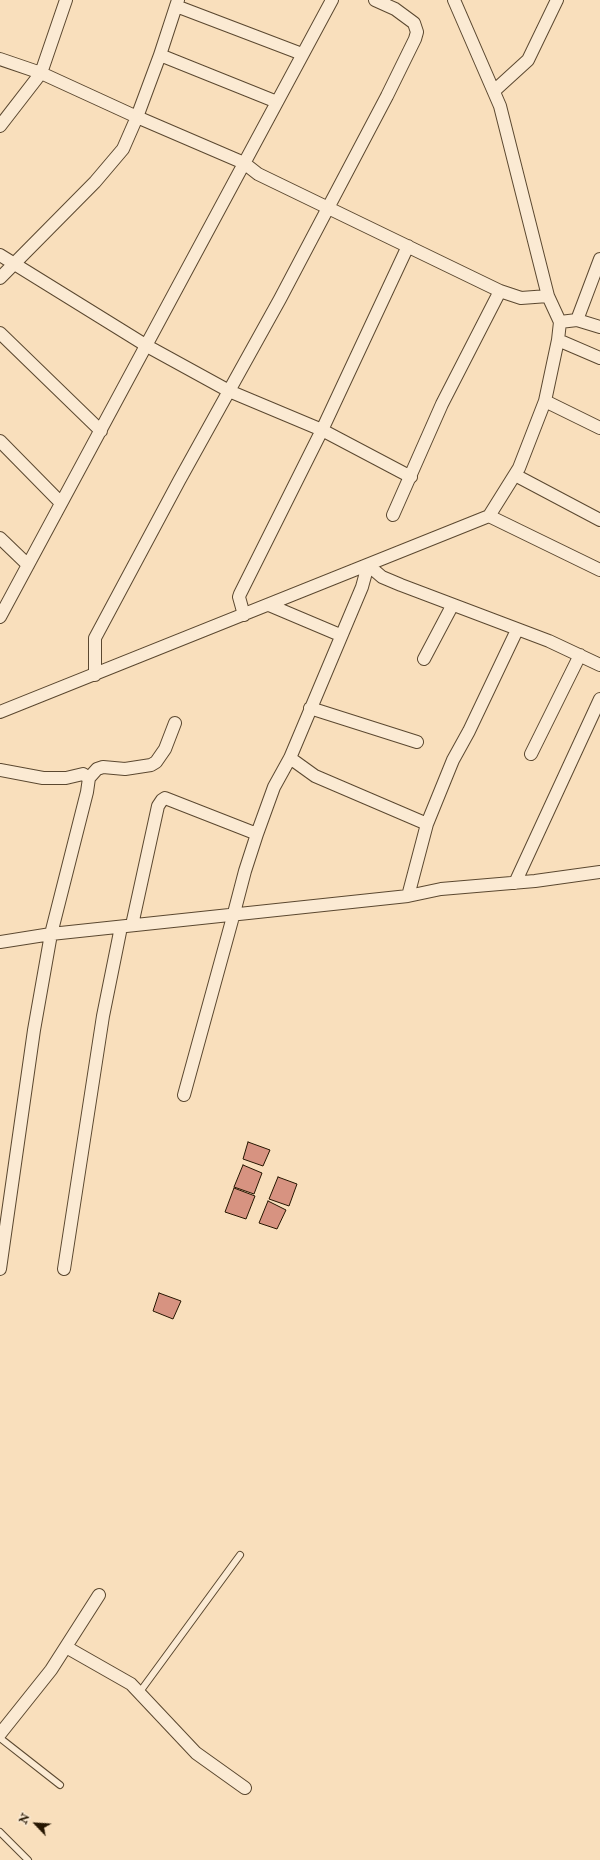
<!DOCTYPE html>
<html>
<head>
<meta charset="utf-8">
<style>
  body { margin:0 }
  #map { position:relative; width:600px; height:1860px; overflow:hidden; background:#f9dfbc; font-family:"IM FELL Double Pica",serif }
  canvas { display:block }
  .north { position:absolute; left:16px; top:1804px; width:40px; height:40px; -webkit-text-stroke:3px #fbead3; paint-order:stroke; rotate:295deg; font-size:11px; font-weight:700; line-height:16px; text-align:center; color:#261601 }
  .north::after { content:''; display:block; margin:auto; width:14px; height:18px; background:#261601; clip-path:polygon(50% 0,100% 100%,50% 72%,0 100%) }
</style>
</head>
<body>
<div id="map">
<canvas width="600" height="1860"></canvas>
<div class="north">N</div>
</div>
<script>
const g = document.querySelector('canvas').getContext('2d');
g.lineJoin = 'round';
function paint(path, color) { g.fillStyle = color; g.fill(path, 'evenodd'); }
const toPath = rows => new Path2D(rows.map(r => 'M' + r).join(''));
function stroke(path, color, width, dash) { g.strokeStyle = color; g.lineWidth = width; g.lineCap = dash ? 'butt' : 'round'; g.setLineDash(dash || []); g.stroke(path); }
const building = toPath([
  [248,1142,270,1150,263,1166,243,1159,248,1142],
  [243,1165,262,1173,254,1194,234,1187,243,1165],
  [278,1177,297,1184,289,1206,269,1199,278,1177],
  [234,1188,255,1196,246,1219,225,1212,234,1188],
  [268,1201,286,1210,277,1229,259,1223,268,1201],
  [159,1293,181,1301,173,1319,153,1311,159,1293]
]);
paint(building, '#d79381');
stroke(building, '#261601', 1);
const lane = toPath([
  [139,1693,240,1555],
  [0,1738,60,1785],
  [0,1832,28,1860]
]);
const street = toPath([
  [176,6,302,54],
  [160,55,277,102],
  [0,59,41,73,137,117,244,163,258,174,500,291,521,298,548,296],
  [494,91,528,60,557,0],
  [0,126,41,73,66,0],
  [0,255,147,346,229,391,322,430,411,477],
  [0,278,95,182,123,149,137,117,160,55,178,0],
  [577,320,600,327],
  [560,322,577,320,600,259],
  [0,333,101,431],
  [558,340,600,358],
  [545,401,600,428],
  [0,441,61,503],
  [515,475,600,520],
  [393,515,442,404,500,291],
  [489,516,600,570],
  [0,538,28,565],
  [269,605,340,635],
  [244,615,239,597,240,594,322,430,408,246],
  [0,617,332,0],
  [424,659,452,606],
  [95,675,95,638,179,481,280,299,387,96,415,39,417,32,414,23,395,9,375,0],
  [310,708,417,742],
  [0,712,489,516,519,468,545,401,558,340,560,322,548,296,500,106,454,0],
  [531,754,580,655],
  [290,758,315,776,427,824],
  [0,770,43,778,66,778,83,774,89,778,97,769,103,767,125,769,151,765,156,762,165,749,175,723],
  [515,883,600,699],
  [408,896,427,824,453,760,469,731,517,630],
  [132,925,158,806,162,800,165,798,257,834],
  [0,942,51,934,408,896,441,889,535,881,600,872],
  [184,1095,234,913,245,871,257,834,274,787,290,758,362,587,368,565,382,577,401,585,549,641,600,665],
  [0,1269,34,1030,51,934,87,792,89,778],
  [64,1269,103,1016,121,927],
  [66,1647,131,1684,196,1753,245,1788],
  [0,1734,51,1670,99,1595]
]);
stroke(lane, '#5b4830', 8);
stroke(street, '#5b4830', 14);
stroke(lane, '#fbead3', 6);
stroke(street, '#fbead3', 12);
</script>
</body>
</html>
